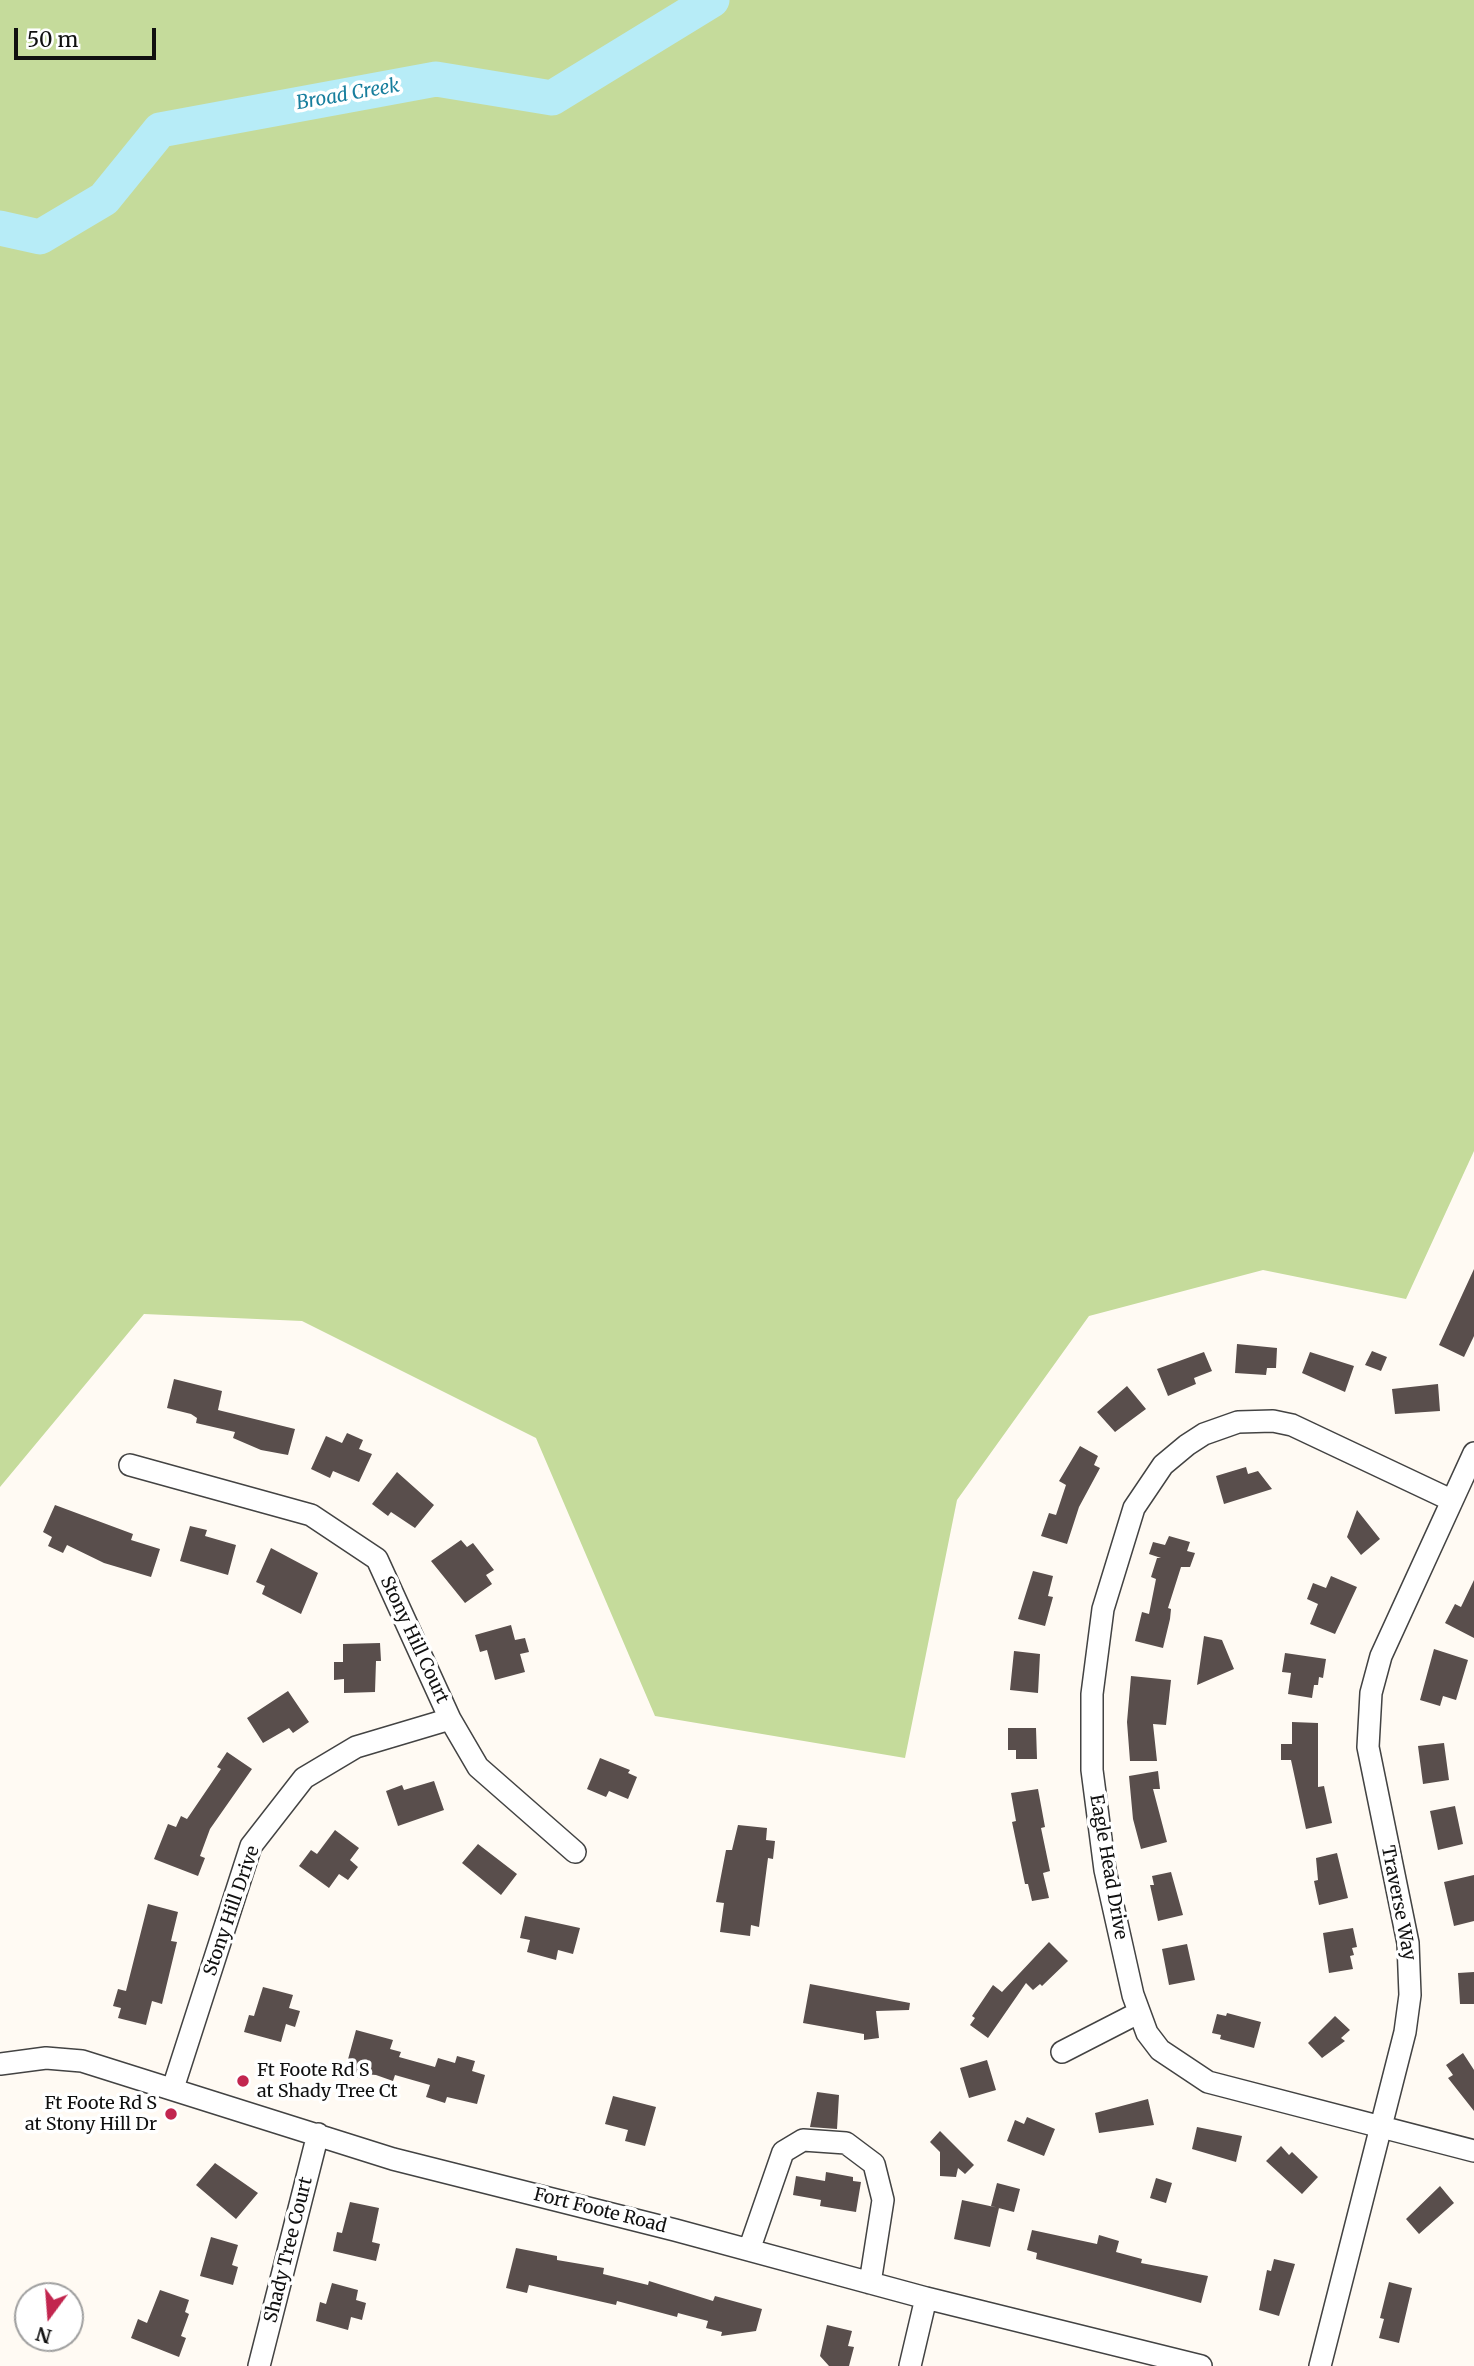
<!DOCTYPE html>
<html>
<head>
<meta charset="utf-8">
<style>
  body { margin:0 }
  #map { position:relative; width:1474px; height:2366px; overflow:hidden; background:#fffaf3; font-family:Merriweather,serif }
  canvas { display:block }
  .north { position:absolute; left:14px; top:2282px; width:70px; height:70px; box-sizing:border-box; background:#fff; border:2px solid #9f9f9f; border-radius:50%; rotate:196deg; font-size:19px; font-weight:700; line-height:28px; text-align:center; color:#101010 }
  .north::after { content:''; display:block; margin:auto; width:24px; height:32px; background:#c2264f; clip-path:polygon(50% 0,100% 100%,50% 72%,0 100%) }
  .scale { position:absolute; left:14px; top:28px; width:142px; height:32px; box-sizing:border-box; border:4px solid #101010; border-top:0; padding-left:9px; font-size:21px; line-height:24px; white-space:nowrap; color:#101010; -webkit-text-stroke:5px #fff; paint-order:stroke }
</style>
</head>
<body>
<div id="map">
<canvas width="1474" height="2366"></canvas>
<div class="north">N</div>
<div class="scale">50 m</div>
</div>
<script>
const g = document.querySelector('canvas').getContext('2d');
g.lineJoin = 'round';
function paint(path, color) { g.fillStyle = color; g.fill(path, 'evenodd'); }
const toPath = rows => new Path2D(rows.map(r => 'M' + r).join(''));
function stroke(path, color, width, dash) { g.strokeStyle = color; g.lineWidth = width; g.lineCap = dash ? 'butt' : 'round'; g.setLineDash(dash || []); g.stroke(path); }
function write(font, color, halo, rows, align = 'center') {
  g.font = font + ' Merriweather,serif'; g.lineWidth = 7; g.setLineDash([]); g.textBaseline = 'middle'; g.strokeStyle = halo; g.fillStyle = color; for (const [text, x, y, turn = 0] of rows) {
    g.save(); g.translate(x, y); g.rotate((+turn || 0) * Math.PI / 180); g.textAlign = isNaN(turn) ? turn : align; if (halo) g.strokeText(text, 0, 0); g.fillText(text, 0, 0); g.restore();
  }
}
paint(toPath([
  [0,0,1474,0,1474,1151,1406,1299,1263,1270,1089,1316,957,1500,905,1758,655,1716,536,1438,302,1321,144,1314,0,1487]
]), '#c5db9b');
stroke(toPath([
  [0,228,40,237,104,199,160,130,436,79,552,98,712,0]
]), '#b7ecf7', 35);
paint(toPath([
  [1474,1269,1474,1336,1464,1357,1439,1345],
  [1237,1344,1277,1348,1276,1368,1267,1368,1266,1375,1235,1373],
  [1372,1351,1387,1357,1381,1371,1365,1365],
  [1204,1352,1212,1371,1194,1378,1196,1384,1168,1396,1157,1369],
  [1310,1352,1354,1366,1345,1392,1302,1373],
  [174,1379,222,1391,218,1410,295,1429,288,1455,261,1450,233,1438,235,1432,196,1423,197,1418,191,1414,167,1408],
  [1438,1384,1440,1411,1395,1414,1392,1389],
  [1127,1386,1146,1409,1115,1432,1097,1412],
  [347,1433,363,1440,359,1449,372,1454,359,1482,333,1471,330,1478,311,1469,326,1436,342,1443],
  [1080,1446,1098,1456,1094,1465,1100,1468,1079,1507,1067,1544,1041,1536,1049,1513,1056,1515,1066,1485,1059,1481],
  [1246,1467,1248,1474,1258,1471,1272,1489,1224,1504,1216,1476],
  [397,1472,434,1505,415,1528,391,1512,388,1516,372,1504],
  [55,1505,133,1534,131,1540,160,1549,151,1577,104,1563,67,1545,63,1553,48,1546,52,1537,43,1532],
  [1357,1510,1380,1539,1361,1555,1347,1537],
  [190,1526,207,1530,205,1536,236,1545,228,1575,180,1561],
  [1169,1536,1190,1542,1187,1551,1195,1553,1190,1567,1181,1567,1168,1608,1171,1609,1170,1619,1163,1648,1135,1641,1142,1612,1149,1614,1156,1579,1151,1577,1157,1558,1161,1558,1149,1554,1153,1542,1165,1545],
  [461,1540,467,1547,473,1543,494,1570,486,1575,492,1584,465,1603,431,1561],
  [271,1548,318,1573,301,1614,262,1594,265,1586,256,1582],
  [1033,1571,1053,1576,1048,1596,1053,1597,1045,1626,1018,1619],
  [1331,1576,1357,1587,1335,1634,1310,1624,1318,1604,1307,1599,1313,1583,1326,1588],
  [1474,1580,1474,1638,1445,1623,1455,1604,1461,1607],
  [511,1625,515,1640,525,1638,529,1652,520,1654,525,1672,495,1680,487,1650,480,1652,475,1635],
  [1204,1636,1222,1640,1234,1669,1197,1685],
  [380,1643,381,1661,376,1661,375,1692,344,1693,344,1679,334,1680,334,1662,343,1662,343,1644],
  [1434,1649,1468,1660,1456,1700,1443,1696,1440,1706,1420,1700],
  [1014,1651,1040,1654,1038,1693,1010,1690],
  [1285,1653,1326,1659,1323,1678,1319,1677,1318,1685,1314,1685,1312,1698,1288,1694,1291,1673,1282,1672],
  [1131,1676,1171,1680,1166,1725,1153,1724,1157,1761,1130,1761,1127,1722],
  [288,1691,309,1722,293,1733,289,1728,263,1743,247,1718],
  [1292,1722,1318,1723,1318,1787,1324,1786,1332,1823,1306,1829,1291,1760,1281,1760,1281,1744,1292,1744],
  [1008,1728,1036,1728,1037,1759,1016,1759,1016,1750,1008,1750],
  [1444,1743,1449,1780,1423,1784,1418,1746],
  [227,1752,252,1769,210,1829,200,1856,205,1858,198,1876,154,1859,168,1824,176,1827,181,1816,187,1819,221,1769,217,1767],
  [600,1758,630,1770,628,1773,637,1777,628,1799,609,1791,606,1797,587,1789],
  [1158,1771,1160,1789,1153,1789,1167,1842,1141,1849,1133,1819,1129,1776],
  [434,1781,444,1810,398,1826,386,1791,402,1785,404,1790],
  [1038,1789,1045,1827,1041,1828,1050,1871,1043,1873,1049,1898,1032,1901,1028,1884,1025,1884,1012,1822,1016,1821,1011,1793],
  [1455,1806,1463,1844,1438,1850,1430,1811],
  [738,1825,767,1828,766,1840,775,1841,773,1859,768,1858,759,1927,751,1925,750,1936,720,1932,724,1903,716,1902,726,1850,732,1850],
  [335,1830,359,1848,350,1860,358,1867,348,1880,339,1874,329,1888,299,1866,311,1850,317,1854],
  [478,1844,517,1874,501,1895,462,1863],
  [1337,1853,1348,1898,1319,1905,1314,1881,1318,1880,1316,1858],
  [1171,1872,1183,1915,1158,1921,1150,1885,1154,1885,1152,1876],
  [1474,1875,1474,1921,1454,1926,1444,1882],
  [148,1904,178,1912,171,1941,177,1942,162,2004,152,2001,146,2025,118,2018,121,2008,113,2006,118,1989,126,1991],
  [525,1916,580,1928,573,1954,558,1950,556,1960,527,1952,530,1940,520,1938],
  [1353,1928,1357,1947,1352,1948,1354,1955,1350,1956,1353,1969,1329,1973,1323,1933],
  [1049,1942,1068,1961,1042,1986,1040,1984,1033,1990,1026,1983,988,2038,970,2025,975,2018,972,2016,993,1985,1002,1992],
  [1187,1944,1195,1980,1169,1985,1162,1949],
  [1474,1972,1474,2004,1460,2004,1458,1973],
  [810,1984,910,2003,909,2010,876,2011,879,2038,864,2040,864,2034,803,2023],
  [263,1987,293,1995,289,2008,300,2011,295,2027,286,2024,281,2042,244,2032,249,2015,254,2016],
  [1227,2013,1261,2022,1254,2048,1220,2039,1221,2035,1212,2033,1217,2014,1226,2016],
  [1335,2016,1350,2030,1341,2038,1345,2041,1322,2058,1308,2043],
  [356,2030,393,2040,390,2049,401,2052,399,2057,435,2067,438,2058,455,2063,457,2056,475,2061,472,2071,485,2075,477,2104,447,2097,445,2103,426,2097,430,2085,395,2075,393,2081,376,2075,364,2074,362,2079,344,2074],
  [1463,2053,1474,2070,1474,2111,1448,2078,1453,2075,1446,2065],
  [987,2060,996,2090,969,2098,960,2068],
  [817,2092,839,2095,837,2129,810,2127],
  [613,2096,656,2107,645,2146,625,2141,628,2130,605,2124],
  [1148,2099,1154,2125,1099,2133,1095,2113],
  [1027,2117,1055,2129,1044,2156,1007,2141,1015,2120,1024,2124],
  [1197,2127,1242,2136,1236,2162,1192,2149],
  [940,2131,974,2165,965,2174,958,2168,956,2177,940,2176,940,2152,930,2142],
  [1281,2146,1289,2155,1292,2152,1318,2177,1302,2194,1266,2161],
  [215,2163,258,2193,236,2219,196,2185],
  [826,2172,853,2177,853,2181,861,2182,856,2212,820,2206,821,2200,793,2195,796,2176,825,2181],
  [1156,2178,1172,2183,1166,2203,1150,2198],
  [997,2183,1020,2189,1014,2212,991,2206],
  [1440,2186,1454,2203,1419,2234,1406,2219],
  [962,2200,999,2208,990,2247,954,2239],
  [350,2202,379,2208,372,2242,380,2244,376,2261,333,2251,337,2232,342,2233],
  [1032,2230,1097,2244,1099,2235,1119,2241,1116,2252,1142,2259,1141,2263,1208,2276,1201,2303,1036,2259,1037,2253,1027,2250],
  [211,2237,238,2245,232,2265,238,2267,233,2285,200,2276],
  [516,2248,557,2256,557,2260,604,2268,603,2274,648,2285,649,2281,713,2301,715,2296,762,2309,756,2331,721,2336,722,2332,706,2328,708,2321,678,2313,677,2317,617,2301,616,2305,529,2285,527,2293,506,2288],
  [1274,2259,1295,2264,1279,2316,1259,2310,1267,2270,1271,2271],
  [1389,2282,1412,2288,1399,2343,1379,2338,1384,2319,1380,2318],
  [332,2283,358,2290,356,2300,366,2303,362,2320,351,2317,348,2330,316,2321,320,2302,326,2304],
  [160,2290,189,2300,185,2312,189,2314,181,2336,186,2338,179,2357,131,2338,138,2319,147,2323],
  [827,2325,852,2331,848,2346,854,2347,849,2366,829,2366,820,2356]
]), '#594e4c');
const minor = toPath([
  [130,1465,311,1515,377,1559,450,1719,478,1767,575,1852],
  [1451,1500,1292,1425,1273,1421,1238,1422,1204,1434,1187,1445,1163,1465,1134,1508,1103,1609,1092,1694,1092,1770,1105,1870,1133,1995,1147,2033,1160,2050,1208,2082,1474,2151],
  [1062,2052,1138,2013],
  [0,2064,46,2058,82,2061,393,2159,675,2230,926,2298,1201,2366],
  [173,2088,251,1846,304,1778,356,1747,450,1719],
  [749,2250,783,2152,803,2140,846,2143,874,2164,883,2200,870,2283],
  [259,2366,318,2134],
  [910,2366,926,2298],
  [1320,2366,1405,2032,1410,1995,1408,1943,1368,1747,1371,1693,1381,1656,1474,1453]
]);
stroke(minor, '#434343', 24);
stroke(minor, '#fff', 21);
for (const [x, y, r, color] of [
  [243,2081,7,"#c2264f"],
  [171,2114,7,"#c2264f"]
]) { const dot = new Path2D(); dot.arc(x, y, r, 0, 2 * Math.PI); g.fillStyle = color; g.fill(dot); stroke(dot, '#fff', 2.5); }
write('18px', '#101010', '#fff', [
  ["Stony Hill Court",414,1640,65],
  ["Eagle Head Drive",1108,1867,80],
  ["Traverse Way",1398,1903,79],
  ["Stony Hill Drive",232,1911,-71],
  ["Fort Foote Road",600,2211,14],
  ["Shady Tree Court",289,2250,-76]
]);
write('18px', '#101010', '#fff', [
  ["Ft Foote Rd S",257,2071],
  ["at Shady Tree Ct",257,2092],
  ["Ft Foote Rd S",157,2104,"right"],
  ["at Stony Hill Dr",157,2125,"right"]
], 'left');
write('italic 19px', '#177e9d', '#fff', [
  ["Broad Creek",348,95,-10]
]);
</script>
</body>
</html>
